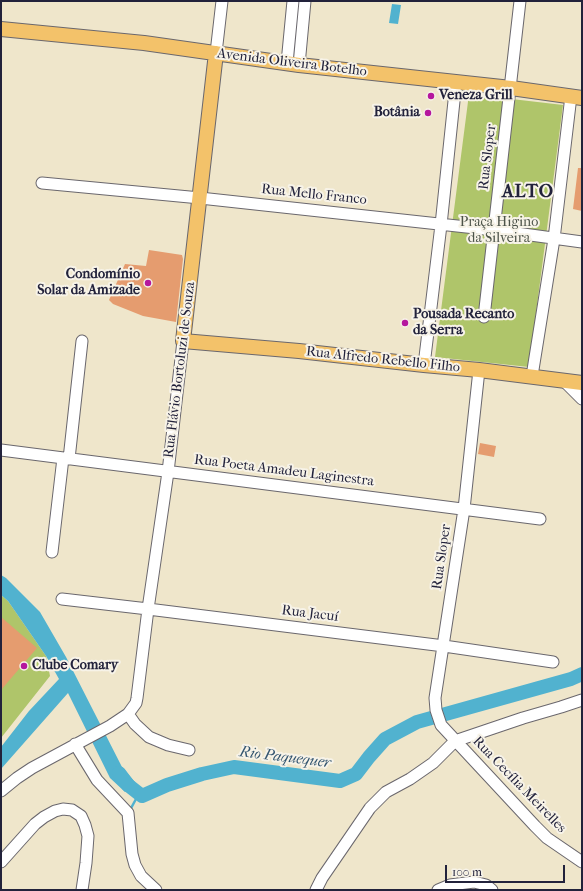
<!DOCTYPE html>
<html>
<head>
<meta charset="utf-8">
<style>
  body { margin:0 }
  #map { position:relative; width:583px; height:891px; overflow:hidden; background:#efe6cb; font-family:"IM FELL French Canon",serif }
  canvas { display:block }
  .frame { position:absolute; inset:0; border:2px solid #22223b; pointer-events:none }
  .scale { position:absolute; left:445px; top:865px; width:120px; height:18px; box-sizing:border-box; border:2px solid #22223b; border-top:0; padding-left:5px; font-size:12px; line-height:14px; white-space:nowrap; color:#22223b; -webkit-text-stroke:3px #f7f3e8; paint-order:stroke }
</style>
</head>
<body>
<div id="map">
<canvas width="583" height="891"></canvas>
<div class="frame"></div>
<div class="scale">100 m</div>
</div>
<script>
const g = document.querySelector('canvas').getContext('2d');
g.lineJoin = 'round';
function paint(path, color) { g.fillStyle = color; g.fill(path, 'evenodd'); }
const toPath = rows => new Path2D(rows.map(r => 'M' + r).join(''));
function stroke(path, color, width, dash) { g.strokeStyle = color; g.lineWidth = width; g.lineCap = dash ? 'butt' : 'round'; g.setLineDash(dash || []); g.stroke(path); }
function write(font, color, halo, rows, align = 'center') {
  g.font = font + ' "IM FELL French Canon",serif'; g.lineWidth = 4; g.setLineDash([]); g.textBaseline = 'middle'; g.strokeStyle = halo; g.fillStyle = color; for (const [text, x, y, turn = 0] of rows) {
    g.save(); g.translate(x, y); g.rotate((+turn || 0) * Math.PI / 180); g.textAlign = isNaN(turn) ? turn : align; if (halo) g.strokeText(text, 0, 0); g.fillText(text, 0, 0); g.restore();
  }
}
paint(toPath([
  [469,94,563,105,529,367,435,357],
  [1,595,8,601,46,656,50,676,1,738]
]), '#afc56a');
paint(toPath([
  [392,4,401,5,398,24,389,23],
  [1,575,6,578,40,612,66,657,122,767,135,782,125,792,110,778,68,693,1,769,1,747,29,711,59,679,46,656,8,601,1,595]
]), '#51b2cf');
stroke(toPath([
  [130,810,136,799,142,796]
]), '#51b2cf', 2.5);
stroke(toPath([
  [119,773,128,785,142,796,167,785,202,774,234,767,340,781,356,774,369,757,385,739,417,722,571,679,582,674]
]), '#51b2cf', 14);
paint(toPath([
  [578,168,582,168,582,211,573,209],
  [149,250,182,255,183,259,176,322,143,316,113,304,109,300,125,264,146,266],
  [480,443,496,446,494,457,478,454],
  [1,617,37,648,1,690]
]), '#e59c6f');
const minor = toPath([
  [216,53,222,1],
  [287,63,293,1],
  [299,65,305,1],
  [42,183,200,198,494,230,582,242],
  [484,317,520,1],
  [424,365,441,225,456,82],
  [479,370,464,509,435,698,436,710,441,725,535,826,547,838,582,862],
  [532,376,554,239,571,96],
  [563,380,582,399],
  [1,450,540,519],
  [69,459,82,341],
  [52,552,63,458],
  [62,599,148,609,444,646,553,662],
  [128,714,135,724,149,737,168,745,189,750],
  [75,744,97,780,128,813,132,854,135,865,141,876,156,890],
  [1,791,17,778,32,768,110,726,128,714,136,703,137,698,148,609,168,472,183,341],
  [1,862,35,824,44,817,55,811,63,809,72,810,81,816,85,825,88,836,86,863,82,890],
  [316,890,322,878,370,808,386,792,410,779,433,763,455,741,523,718,561,707,582,700],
  [438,890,450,885,474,882,486,885,492,890]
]);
const major = toPath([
  [1,29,144,43,299,65,511,88,582,98],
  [216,53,183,341,299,351,424,365,479,370,582,383]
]);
stroke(minor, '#6a676d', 13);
stroke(major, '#6a676d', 16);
stroke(minor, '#fff', 11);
stroke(major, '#f3c26a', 14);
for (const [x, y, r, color] of [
  [431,96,4,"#b5179e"],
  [428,113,4,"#b5179e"],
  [148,283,4,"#b5179e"],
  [405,323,4,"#b5179e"],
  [24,666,4,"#b5179e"]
]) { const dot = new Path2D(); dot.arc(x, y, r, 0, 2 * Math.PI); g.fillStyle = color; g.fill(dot); stroke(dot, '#f7f3e8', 1.5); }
write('14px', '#22223b', '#f7f3e8', [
  ["Avenida Oliveira Botelho",292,63,7],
  ["Rua Sloper",488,157,-83],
  ["Rua Mello Franco",314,195,6],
  ["Rua Alfredo Rebello Filho",383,360,6],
  ["Rua Flávio Bortoluzi de Souza",180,370,-83],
  ["Rua Poeta Amadeu Laginestra",284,471,7],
  ["Rua Sloper",442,557,-82],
  ["Rua Jacuí",310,614,7],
  ["Rua Cecília Meirelles",519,785,46]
]);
write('bold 14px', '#22223b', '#f7f3e8', [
  ["Veneza Grill",439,96],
  ["Botânia",420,113,"right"],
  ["Condomínio",140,275,"right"],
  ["Solar da Amizade",140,291,"right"],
  ["Pousada Recanto",413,315],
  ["da Serra",413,331],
  ["Clube Comary",32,666]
], 'left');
write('14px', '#4c5349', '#f7f3e8', [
  ["Praça Higino",499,223],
  ["da Silveira",499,239]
]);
write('italic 15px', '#32546f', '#f7f3e8', [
  ["Rio Paquequer",285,758,7]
]);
g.letterSpacing = '1px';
write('bold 18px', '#22223b', '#f7f3e8', [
  ["ALTO",528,193]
]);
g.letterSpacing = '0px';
</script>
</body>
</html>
